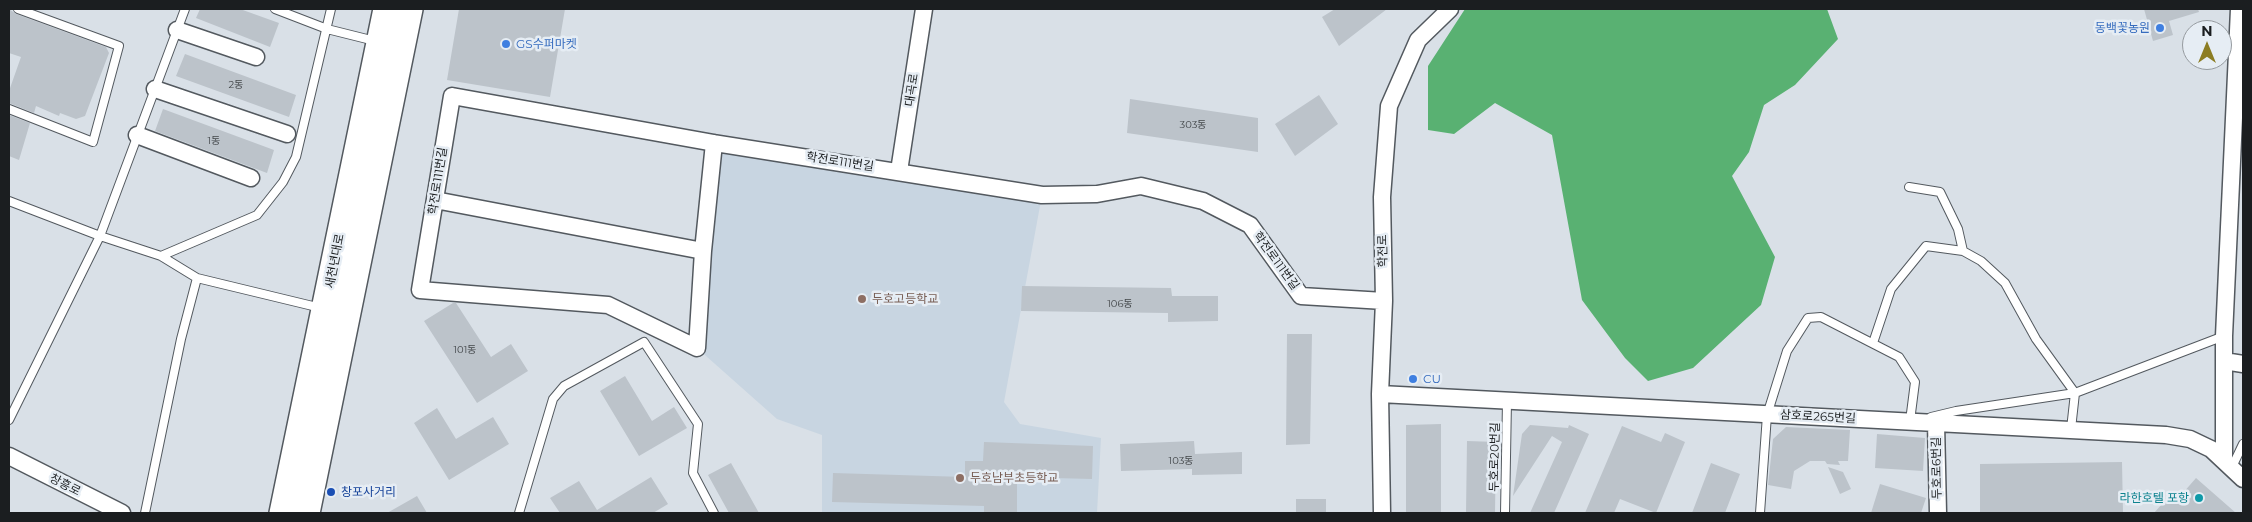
<!DOCTYPE html>
<html>
<head>
<meta charset="utf-8">
<style>
  body { margin:0 }
  #map { position:relative; width:2252px; height:522px; overflow:hidden; background:#d9e0e7; font-family:Montserrat,sans-serif }
  canvas { display:block }
  .frame { position:absolute; inset:0; border:10px solid #1b1e20; pointer-events:none }
  .north { position:absolute; left:2182px; top:20px; width:50px; height:50px; box-sizing:border-box; background:#e6edf4; border:1px solid #959a9f; border-radius:50%; rotate:0deg; font-size:14px; font-weight:700; line-height:20px; text-align:center; color:#1b1e20 }
  .north::after { content:''; display:block; margin:auto; width:18px; height:22px; background:#8c7d23; clip-path:polygon(50% 0,100% 100%,50% 72%,0 100%) }
</style>
</head>
<body>
<div id="map">
<canvas width="2252" height="522"></canvas>
<div class="frame"></div>
<div class="north">N</div>
</div>
<script>
const g = document.querySelector('canvas').getContext('2d');
g.lineJoin = 'round';
function paint(path, color) { g.fillStyle = color; g.fill(path, 'evenodd'); }
const toPath = rows => new Path2D(rows.map(r => 'M' + r).join(''));
function stroke(path, color, width, dash) { g.strokeStyle = color; g.lineWidth = width; g.lineCap = dash ? 'butt' : 'round'; g.setLineDash(dash || []); g.stroke(path); }
function write(font, color, halo, rows, align = 'center') {
  g.font = font + ' Montserrat,"Noto Sans KR",sans-serif'; g.lineWidth = 5; g.setLineDash([]); g.textBaseline = 'middle'; g.strokeStyle = halo; g.fillStyle = color; for (const [text, x, y, turn = 0] of rows) {
    g.save(); g.translate(x, y); g.rotate((+turn || 0) * Math.PI / 180); g.textAlign = isNaN(turn) ? turn : align; if (halo) g.strokeText(text, 0, 0); g.fillText(text, 0, 0); g.restore();
  }
}
paint(toPath([
  [714,143,1042,195,1004,402,1020,424,1101,438,1097,513,822,513,822,435,777,419,697,348]
]), '#c8d5e1');
paint(toPath([
  [1465,9,1827,9,1838,39,1795,85,1764,105,1749,152,1732,176,1775,257,1761,305,1693,368,1648,381,1625,358,1582,300,1552,135,1495,103,1454,134,1428,130,1428,66]
]), '#59b172');
paint(toPath([
  [9,9,16,14,106,47,109,53,85,116,76,119,60,113,59,116,36,106,34,113,9,103,9,91,21,57,9,53],
  [200,9,240,9,279,23,270,47,196,18],
  [459,9,565,9,550,97,447,80],
  [1335,9,1387,9,1339,46,1322,17],
  [2144,9,2198,9,2199,12,2169,21,2173,35,2153,41],
  [185,54,296,95,289,117,176,76],
  [1319,95,1338,124,1295,156,1275,124],
  [1130,99,1258,118,1258,152,1127,133],
  [163,109,274,150,267,173,155,131],
  [9,115,30,123,19,160,9,156],
  [1022,286,1171,288,1172,296,1218,296,1218,321,1168,322,1168,313,1021,311],
  [453,303,456,303,491,357,511,344,528,371,477,403,424,321],
  [1287,334,1312,334,1310,444,1286,445],
  [625,376,652,421,674,407,687,428,639,456,600,391],
  [437,408,456,439,493,417,509,444,449,480,414,423],
  [1441,424,1441,513,1406,513,1406,425],
  [1530,425,1568,428,1569,425,1589,434,1554,513,1530,513,1562,442,1552,436,1513,496,1522,434],
  [1622,426,1661,442,1665,433,1685,442,1656,513,1620,499,1614,513,1585,513],
  [1786,427,1850,430,1848,461,1838,461,1840,465,1827,464,1825,461,1810,461,1794,471,1791,489,1768,485,1773,439],
  [1877,434,1925,438,1923,471,1875,468],
  [1194,441,1195,454,1242,452,1242,474,1192,475,1192,469,1121,471,1120,444],
  [1467,441,1496,442,1495,513,1466,513],
  [984,442,1093,446,1092,479,1017,477,1017,513,984,513,984,506,832,502,833,473,965,477,965,461,983,461],
  [2122,462,2123,513,1980,513,1980,464],
  [731,463,759,513,729,513,708,475],
  [1711,463,1740,474,1725,513,1692,513],
  [1828,467,1843,472,1851,489,1840,494],
  [651,477,668,504,653,513,560,513,550,498,579,481,597,510],
  [2196,478,2236,513,2154,513,2170,495,2176,501],
  [1880,484,1926,498,1921,513,1871,513],
  [417,496,427,513,387,513],
  [1296,499,1326,499,1326,513,1296,513]
]), '#bcc3ca');
const lane = toPath([
  [275,9,327,29,375,41],
  [9,109,93,142,119,46,18,9],
  [1909,187,1940,192,1958,229,1963,251],
  [9,201,100,236,161,256,197,278,181,339,145,513],
  [161,256,257,215,283,182,296,157,331,9],
  [197,278,321,308],
  [1873,343,1891,289,1926,246,1963,251,1981,261,2005,283,2036,339,2075,393,2071,429],
  [1931,417,1956,411,2075,393,2224,336],
  [9,420,100,236,185,9],
  [2232,467,2243,444],
  [519,513,553,399,564,386,644,342,698,424,693,473,714,513],
  [1505,513,1507,401],
  [1760,513,1767,415,1787,351,1808,318,1821,317,1899,357,1915,382,1910,421]
]);
const street = toPath([
  [177,30,256,57],
  [155,89,287,134],
  [137,135,251,178],
  [714,143,703,251,697,348,608,305,420,290,452,96,714,143,1042,195,1097,194,1141,186,1203,201,1250,225,1301,296,1384,301],
  [899,171,924,9],
  [435,200,703,251],
  [2224,361,2243,364],
  [1380,394,2166,435,2190,439,2211,449,2243,479],
  [1936,423,1938,513],
  [9,456,122,513],
  [2224,460,2224,336,2239,9],
  [1382,513,1380,394,1384,301,1382,197,1389,106,1418,40,1450,9]
]);
const primary = toPath([
  [282,513,386,9],
  [307,513,410,9]
]);
stroke(lane, '#53595f', 10);
stroke(street, '#53595f', 19);
stroke(primary, '#53595f', 28);
stroke(lane, '#fff', 8);
stroke(street, '#fff', 16);
stroke(primary, '#fff', 25);
for (const [x, y, r, color] of [
  [2160,28,5,"#3f7fe0"],
  [506,44,5,"#3f7fe0"],
  [862,299,5,"#8d6e63"],
  [1413,379,5,"#3f7fe0"],
  [960,478,5,"#8d6e63"],
  [331,492,5,"#1a4fb4"],
  [2199,498,5,"#0f9aa8"]
]) { const dot = new Path2D(); dot.arc(x, y, r, 0, 2 * Math.PI); g.fillStyle = color; g.fill(dot); stroke(dot, '#e6edf4', 2); }
write('10px', '#43474a', null, [
  ["2동",236,85],
  ["303동",1193,125],
  ["1동",214,141],
  ["106동",1120,304],
  ["101동",465,350],
  ["103동",1181,461]
]);
write('12px', '#366cbe', '#e6edf4', [
  ["동백꽃농원",2150,28,"right"],
  ["GS수퍼마켓",516,44],
  ["CU",1423,379]
], 'left');
write('12px', '#1b1e20', '#e6edf4', [
  ["대곡로",912,90,-81],
  ["학전로111번길",840,162,9],
  ["학전로111번길",438,181,-81],
  ["학전로",1383,251,-91],
  ["새천년대로",335,261,-79],
  ["학전로111번길",1276,261,54],
  ["삼호로265번길",1818,417,3],
  ["두호로20번길",1495,457,-89],
  ["두호로6번길",1937,468,-91],
  ["창흥로",65,485,27]
]);
write('12px', '#785e54', '#e6edf4', [
  ["두호고등학교",872,299],
  ["두호남부초등학교",970,478]
], 'left');
write('12px', '#164399', '#e6edf4', [
  ["창포사거리",341,492]
], 'left');
write('12px', '#0d838f', '#e6edf4', [
  ["라한호텔 포항",2189,498]
], 'right');
</script>
</body>
</html>
